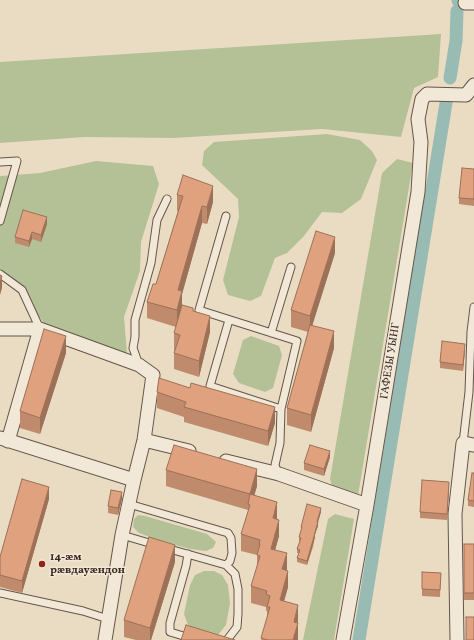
<!DOCTYPE html>
<html>
<head>
<meta charset="utf-8">
<style>
  body { margin:0 }
  canvas { display:block; background:#eadcc3 }
</style>
</head>
<body>
<canvas width="474" height="640"></canvas>
<script>
const g = document.querySelector('canvas').getContext('2d');
g.lineJoin = 'round';
function paint(path, color) { g.fillStyle = color; g.fill(path, 'evenodd'); }
const toPath = rows => new Path2D(rows.map(r => 'M' + r).join(''));
function stroke(path, color, width, dash) { g.strokeStyle = color; g.lineWidth = width; g.lineCap = dash ? 'butt' : 'round'; g.setLineDash(dash || []); g.stroke(path); }
function write(font, color, halo, rows, align = 'center') {
  g.font = font + ' Vollkorn,serif'; g.lineWidth = 3; g.setLineDash([]); g.textBaseline = 'middle'; g.strokeStyle = halo; g.fillStyle = color; for (const [text, x, y, turn = 0] of rows) {
    g.save(); g.translate(x, y); g.rotate((+turn || 0) * Math.PI / 180); g.textAlign = isNaN(turn) ? turn : align; if (halo) g.strokeText(text, 0, 0); g.fillText(text, 0, 0); g.restore();
  }
}
paint(toPath([
  [441,34,438,77,414,88,401,137,322,129,174,138,85,137,0,143,0,62],
  [327,134,360,140,372,151,377,160,361,199,342,213,322,212,304,236,287,253,275,258,261,296,250,301,228,295,223,280,239,217,238,199,202,165,204,151,214,142],
  [397,159,413,163,357,502,334,495,330,479,382,173],
  [96,161,153,166,159,184,141,242,140,271,124,317,127,354,55,337,8,277,0,276,0,176,40,173],
  [251,336,279,346,282,355,273,388,265,392,239,383,233,374,243,340],
  [335,514,354,519,334,640,303,640,328,519],
  [138,515,145,516,207,534,216,542,213,548,206,551,190,549,158,540,139,533,133,527,134,519],
  [204,571,214,571,222,575,228,585,230,603,226,625,218,635,189,628,184,614,190,585,195,575]
]), '#b4c196');
stroke(toPath([
  [458,0,458,1],
  [450,78,456,41,457,11],
  [359,640,447,97]
]), '#98bcb3', 13);
const lane = toPath([
  [0,162,17,161,0,221],
  [226,216,199,310,297,341,281,409,280,443,275,465,278,474],
  [0,274,22,290,40,329],
  [229,320,210,386,281,409],
  [271,333,291,267],
  [139,365,133,348,135,337,135,320,151,263,157,220,167,199],
  [463,443,469,392,471,332,474,307],
  [129,504,228,533,231,538,232,553,230,561,226,565],
  [122,535,156,545],
  [166,548,226,565,235,574,238,589,238,614,237,627,227,640],
  [188,554,186,566,170,623,170,632,197,640],
  [0,593,83,611,108,619]
]);
const street = toPath([
  [465,3,474,3],
  [0,329,40,329,139,365,153,375,144,440,134,480,122,535,105,640],
  [0,438,134,480],
  [144,440,189,451],
  [8,441,40,329],
  [226,461,279,474,367,505],
  [343,640,367,505,418,192,421,142,418,119,422,99,427,94,466,95,474,85],
  [457,640,455,514,463,443,474,445]
]);
stroke(lane, '#655549', 9);
stroke(street, '#655549', 15);
stroke(lane, '#f1e8d8', 7);
stroke(street, '#f1e8d8', 13);
paint(toPath([
  [474,169,474,206,459,204,459,198],
  [177,195,213,202,207,224,202,223,182,294,182,306,193,311,210,332,199,377,174,369,174,353,175,350,174,350,174,333,176,327,147,318,147,302,156,284,178,211,177,211],
  [47,224,41,242,32,239,29,247,15,243,15,237],
  [335,253,312,325,334,348,311,432,287,425,287,408,308,332,291,327,291,310],
  [465,350,463,371,440,368,440,362],
  [66,353,40,434,20,428,20,411],
  [157,392,275,423,268,446,184,422,184,417,157,408],
  [330,457,324,476,304,470,304,463],
  [166,470,257,486,254,495,277,519,279,536,275,550,287,570,288,587,284,601,298,621,298,640,261,640,267,618,267,611,266,611,266,607,251,603,251,586,257,567,257,555,241,551,241,534,248,513,248,510,166,486],
  [474,473,474,507,468,506,468,500],
  [449,489,447,520,420,518,420,512],
  [49,499,22,593,0,587,0,557],
  [122,499,118,515,108,513,108,506],
  [321,512,318,522,318,526,315,534,315,537,313,547,307,565,297,562,297,558,299,553,297,553,297,549,300,541,299,541,299,537,301,531,301,527],
  [464,544,474,544,474,600,464,600],
  [175,562,151,640,136,640,124,637,124,620],
  [422,572,441,573,440,597,422,596]
]), '#c08a6c');
paint(toPath([
  [213,186,213,202,207,224,207,207],
  [202,206,202,223,182,294,182,307,177,327,177,310,178,290],
  [47,217,47,224,41,242,41,235],
  [32,232,32,239,29,247,29,241],
  [335,237,335,253,310,333,310,316],
  [2,276,2,288,0,295,0,283],
  [210,316,210,332,199,377,199,361],
  [334,331,334,348,311,432,311,415],
  [66,336,66,353,40,434,40,418],
  [465,344,465,350,463,371,463,365],
  [275,407,275,423,268,446,268,431],
  [330,451,330,457,324,476,324,469],
  [257,469,257,486,250,511,250,494],
  [449,482,449,489,447,520,447,514],
  [49,487,49,499,22,593,22,581],
  [122,492,122,499,118,515,118,508],
  [277,502,277,519,273,534,273,518],
  [321,508,321,512,318,522,318,526,315,534,315,537,307,565,307,561,315,532,317,522],
  [279,520,279,536,271,565,271,549],
  [175,545,175,562,151,640,150,640,150,628],
  [287,553,287,570,282,569],
  [288,571,288,587,280,616,280,600],
  [298,605,298,621,294,638,298,623,298,640,293,640,294,622]
]), '#9c7158');
const building = toPath([
  [462,168,474,169,474,199,459,198,462,168],
  [183,175,213,186,207,207,202,206,178,290,182,291,177,310,147,302,153,284,156,284,183,196,177,195,183,175],
  [23,210,47,217,41,235,32,232,29,241,15,237,23,210],
  [316,231,335,237,310,316,291,310,316,231],
  [0,275,2,276,0,283,0,275],
  [182,305,193,308,193,311,210,316,199,361,174,353,180,335,174,333,182,305],
  [310,325,334,331,311,415,287,408,310,325],
  [44,329,66,336,40,418,20,411,44,329],
  [442,341,465,344,463,365,440,362,442,341],
  [159,378,190,388,191,383,275,407,268,431,184,407,186,402,157,392,159,378],
  [174,445,257,469,250,494,166,470,174,445],
  [310,445,330,451,324,469,304,463,310,445],
  [472,473,474,473,474,501,468,500,472,473],
  [22,479,49,487,22,581,0,575,0,557,22,479],
  [422,480,449,482,447,514,420,512,422,480],
  [111,490,122,492,118,508,108,506,111,490],
  [250,494,277,502,273,518,279,520,271,549,287,553,282,569,288,571,280,600,298,605,294,622,298,623,293,640,268,640,261,638,270,607,267,607,270,596,266,594,267,591,251,586,260,556,257,555,260,544,259,544,260,540,241,534,250,505,248,504,250,494],
  [307,504,321,508,317,522,318,522,315,532,315,533,307,561,297,558,300,550,297,549,301,538,299,537,302,527,301,527,307,504],
  [149,537,175,545,150,628,124,620,149,537],
  [464,544,474,544,474,593,464,593,464,544],
  [422,572,441,573,440,590,422,589,422,572],
  [466,617,474,617,474,640,466,640,466,617],
  [186,625,235,640,181,640,186,625]
]);
paint(building, '#dfa17e');
stroke(building, '#9c7158', 1);
for (const [x, y, r, color] of [
  [42,564,4,"#8f2418"]
]) { const dot = new Path2D(); dot.arc(x, y, r, 0, 2 * Math.PI); g.fillStyle = color; g.fill(dot); stroke(dot, '#f1e8d8', 1.5); }
write('11px', '#392820', '#f1e8d8', [
  ["ГАФЕЗЫ УЫНГ",391,361,-81]
]);
write('bold 11px', '#392820', '#f1e8d8', [
  ["14-æм",50,558],
  ["рӕвдауӕндон",50,571]
], 'left');
</script>
</body>
</html>
